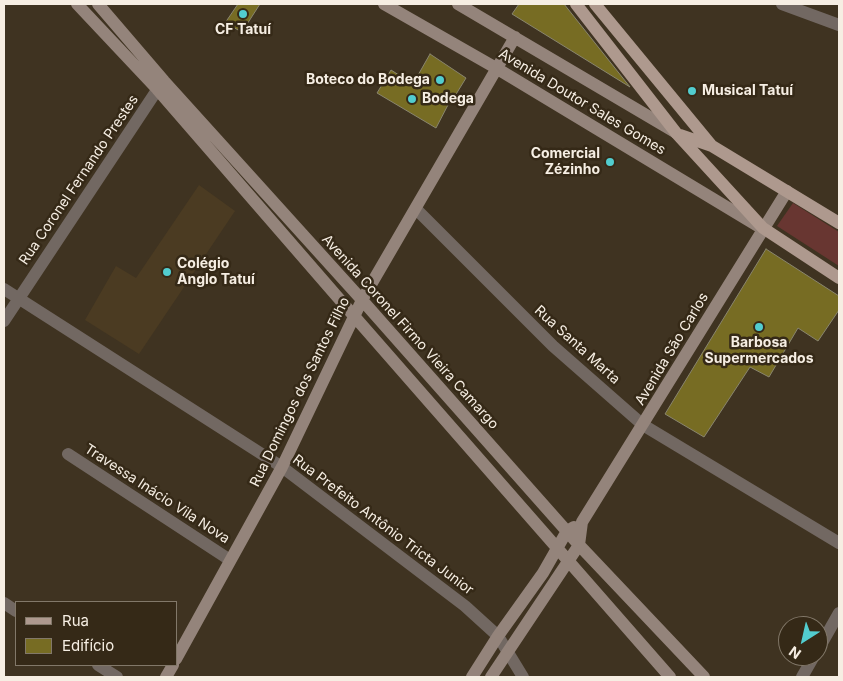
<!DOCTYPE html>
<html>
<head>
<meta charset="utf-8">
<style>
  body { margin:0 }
  #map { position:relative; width:843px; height:681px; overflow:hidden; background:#3f3321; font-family:Inter,sans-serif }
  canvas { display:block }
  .frame { position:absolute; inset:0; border:5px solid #f6eee3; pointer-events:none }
  .legend { position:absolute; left:15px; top:601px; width:162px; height:65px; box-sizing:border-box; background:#352917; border:1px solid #827869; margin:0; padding:6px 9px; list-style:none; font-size:15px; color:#f6eee3 }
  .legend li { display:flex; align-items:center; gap:10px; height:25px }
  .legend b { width:25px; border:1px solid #827869 }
  .north { position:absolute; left:778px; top:616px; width:50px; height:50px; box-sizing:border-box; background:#352917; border:1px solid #827869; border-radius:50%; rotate:215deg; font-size:14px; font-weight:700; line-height:20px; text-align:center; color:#f6eee3 }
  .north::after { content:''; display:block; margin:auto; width:18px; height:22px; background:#52cdcf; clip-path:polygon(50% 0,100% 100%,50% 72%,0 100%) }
</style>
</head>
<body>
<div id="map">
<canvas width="843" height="681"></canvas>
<div class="frame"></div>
<ul class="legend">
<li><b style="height:6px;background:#ae998e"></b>Rua</li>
<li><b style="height:14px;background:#776c23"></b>Edifício</li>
</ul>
<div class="north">N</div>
</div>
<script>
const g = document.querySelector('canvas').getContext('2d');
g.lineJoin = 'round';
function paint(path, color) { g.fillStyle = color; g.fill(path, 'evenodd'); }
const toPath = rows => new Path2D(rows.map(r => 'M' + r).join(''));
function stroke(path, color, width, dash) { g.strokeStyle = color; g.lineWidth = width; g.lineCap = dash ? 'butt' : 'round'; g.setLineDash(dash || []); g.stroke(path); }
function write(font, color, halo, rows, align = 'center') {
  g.font = font + ' Inter,sans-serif'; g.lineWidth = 5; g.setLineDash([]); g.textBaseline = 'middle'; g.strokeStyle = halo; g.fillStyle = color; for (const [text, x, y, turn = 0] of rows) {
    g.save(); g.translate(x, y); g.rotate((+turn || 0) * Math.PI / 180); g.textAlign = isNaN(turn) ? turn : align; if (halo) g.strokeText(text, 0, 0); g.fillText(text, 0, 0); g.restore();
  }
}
paint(toPath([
  [199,185,235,211,139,354,85,320,116,266,136,278]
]), '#4b3b22');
paint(toPath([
  [793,203,839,232,839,266,777,226]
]), '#683631');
const building = toPath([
  [238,4,260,4,242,32,225,23,238,4],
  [519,4,564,4,630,87,512,14,519,4],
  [430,54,466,78,450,104,449,103,436,128,377,93,391,70,413,84,430,54],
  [766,249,839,296,839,310,818,341,798,328,769,377,750,367,704,437,665,414,766,249]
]);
paint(building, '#776c23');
stroke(building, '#89856e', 1);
stroke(toPath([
  [782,4,839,25],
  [416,209,553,346,643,425,839,543],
  [4,289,282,467,465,606,498,636,523,677],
  [4,321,163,81],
  [68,454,230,560],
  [4,603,16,611],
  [818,650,839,613],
  [98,665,117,677],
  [802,677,814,656]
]), '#726862', 12);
stroke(toPath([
  [77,4,157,89,354,316,670,677],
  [98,4,164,81,362,300,579,545,704,677],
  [384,4,496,68,758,226],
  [458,4,675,132],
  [176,659,282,467,362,300,515,37],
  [166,677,173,665],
  [472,677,498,636,543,573,567,531,574,527],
  [491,677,579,545,582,522,787,191]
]), '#94847b', 12);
stroke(toPath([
  [576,4,677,134,763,228,839,278],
  [595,4,712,146],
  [680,135,712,146,839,223]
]), '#ae998e', 12);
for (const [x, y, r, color] of [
  [243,14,5,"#52cdcf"],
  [440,80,5,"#52cdcf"],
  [692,91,5,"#52cdcf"],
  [412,99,5,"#52cdcf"],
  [610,162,5,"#52cdcf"],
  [167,272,5,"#52cdcf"],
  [759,327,5,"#52cdcf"]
]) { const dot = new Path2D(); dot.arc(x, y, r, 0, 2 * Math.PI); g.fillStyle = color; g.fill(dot); stroke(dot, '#352917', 2); }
write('bold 14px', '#f6eee3', '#352917', [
  ["CF Tatuí",243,30,"center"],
  ["Boteco do Bodega",430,80,"right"],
  ["Musical Tatuí",702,91],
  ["Bodega",422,99],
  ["Comercial",600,154,"right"],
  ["Zézinho",600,170,"right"],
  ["Colégio",177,264],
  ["Anglo Tatuí",177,280],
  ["Barbosa",759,343,"center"],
  ["Supermercados",759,359,"center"]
], 'left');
write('14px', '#f6eee3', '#352917', [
  ["Avenida Doutor Sales Gomes",582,102,31],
  ["Rua Coronel Fernando Prestes",79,180,-56],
  ["Avenida Coronel Firmo Vieira Camargo",410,332,48],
  ["Rua Santa Marta",577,345,42],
  ["Avenida São Carlos",672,349,-59],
  ["Rua Domingos dos Santos Filho",300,392,-64],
  ["Travessa Inácio Vila Nova",157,494,33],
  ["Rua Prefeito Antônio Tricta Junior",383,525,37]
]);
</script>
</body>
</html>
